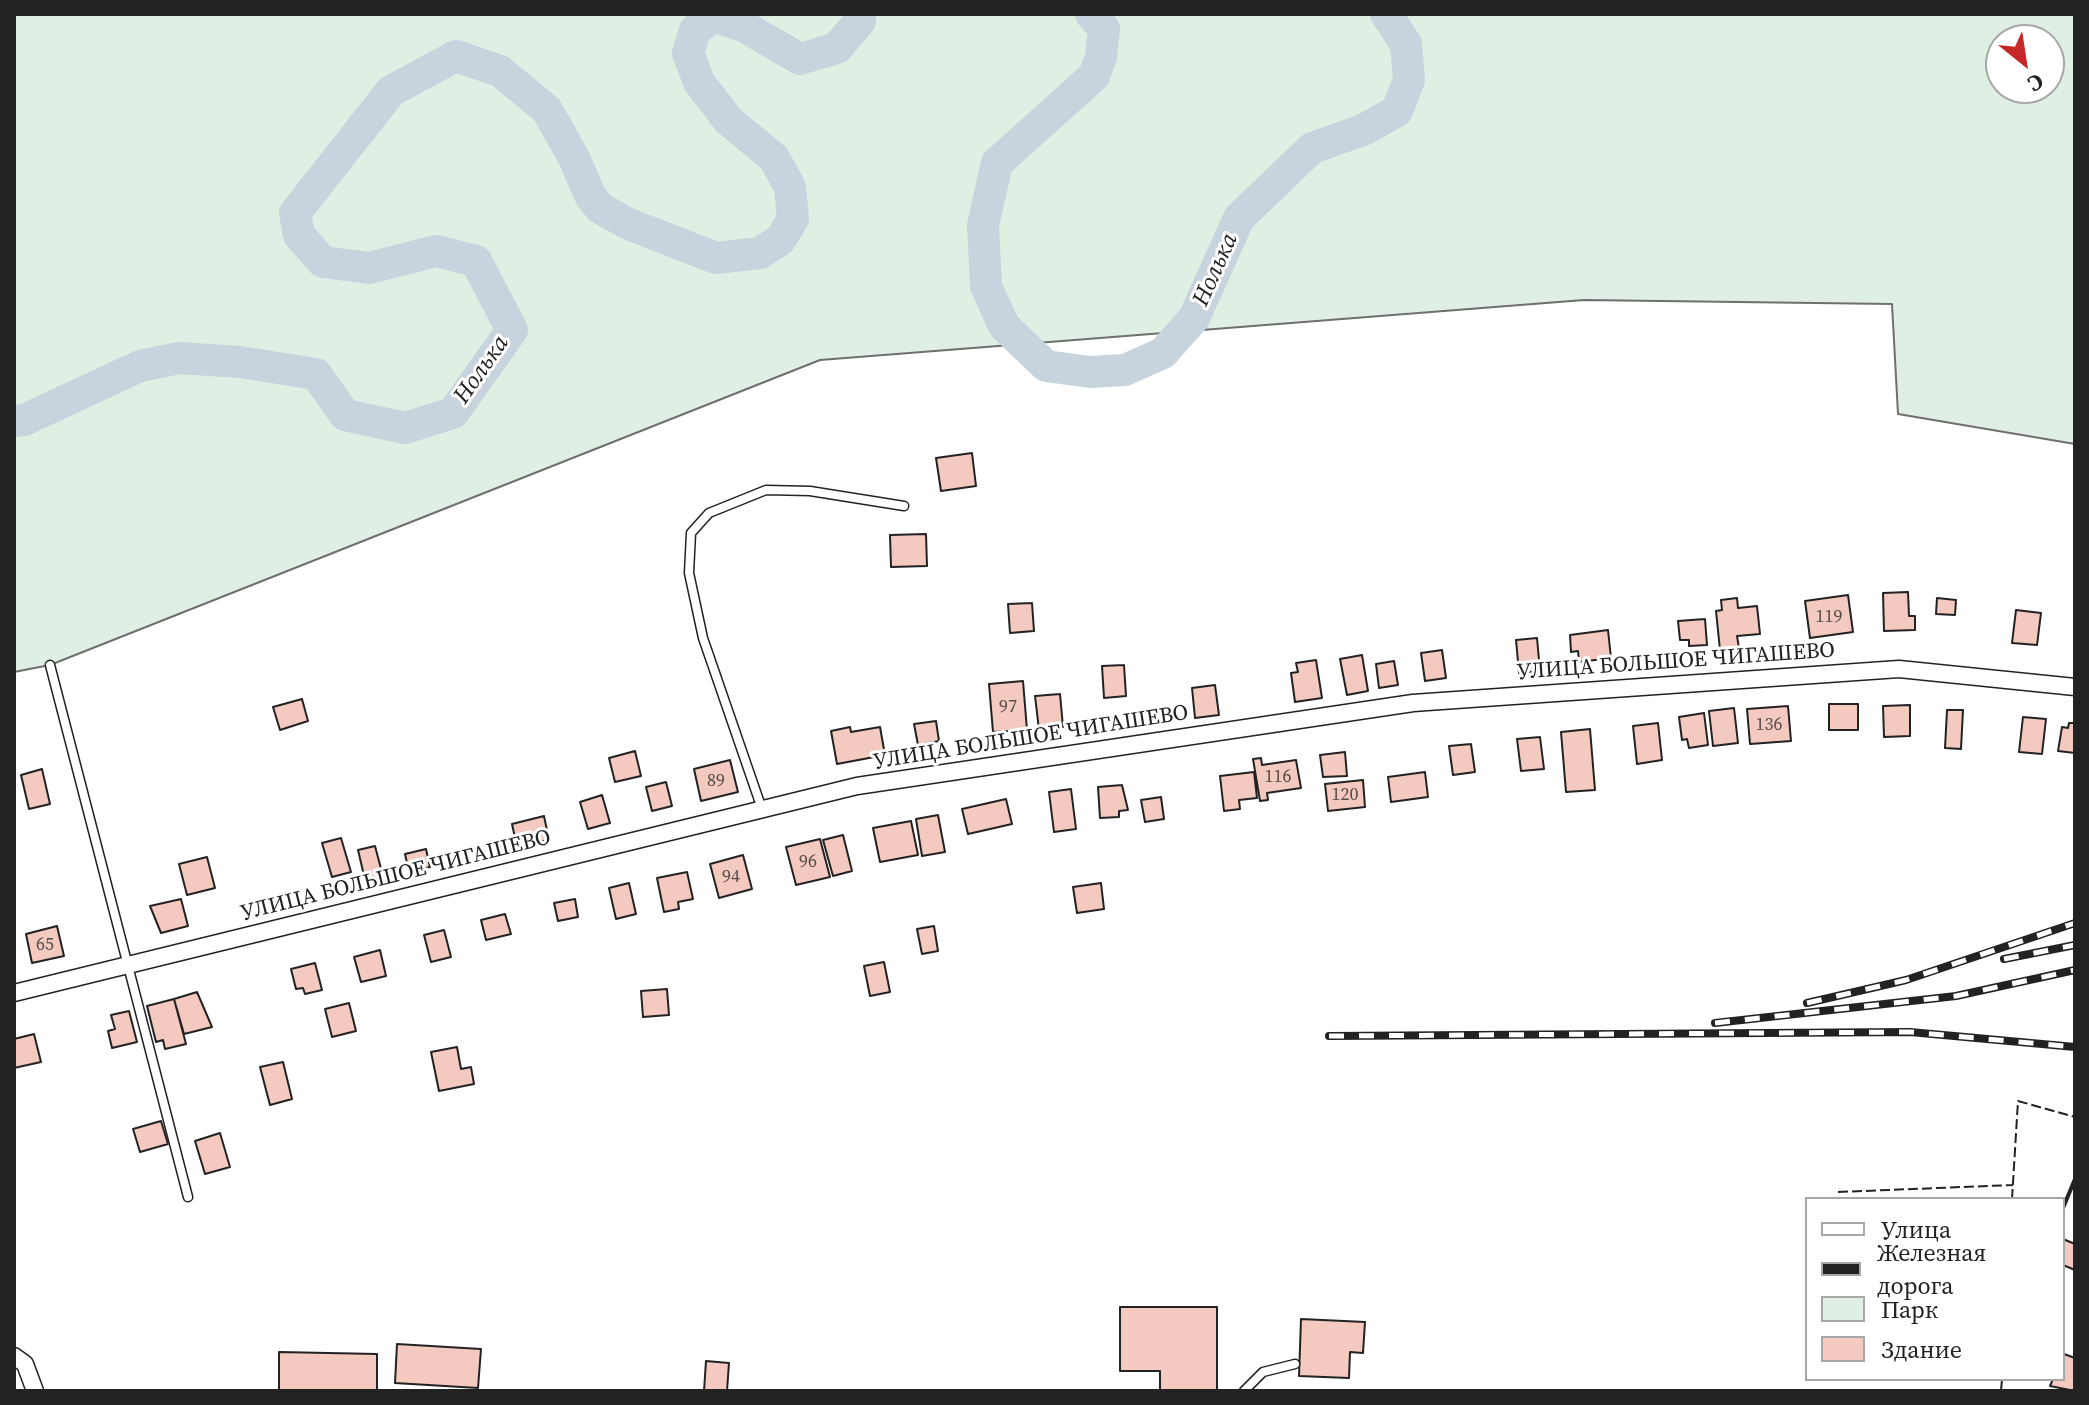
<!DOCTYPE html>
<html>
<head>
<meta charset="utf-8">
<style>
  body { margin:0 }
  #map { position:relative; width:2089px; height:1405px; overflow:hidden; background:#fff; font-family:"Source Serif 4",serif }
  canvas { display:block }
  .frame { position:absolute; inset:0; border:16px solid #222; pointer-events:none }
  .legend { position:absolute; left:1805px; top:1197px; width:260px; height:184px; box-sizing:border-box; background:#fff; border:2px solid #a7a7a7; margin:0; padding:10px 14px; list-style:none; font-size:24px; color:#222 }
  .legend li { display:flex; align-items:center; gap:16px; height:40px }
  .legend b { width:40px; border:2px solid #a7a7a7 }
  .north { position:absolute; left:1985px; top:24px; width:80px; height:80px; box-sizing:border-box; background:#fff; border:2px solid #a7a7a7; border-radius:50%; rotate:150deg; font-size:22px; font-weight:700; line-height:32px; text-align:center; color:#222 }
  .north::after { content:''; display:block; margin:auto; width:28px; height:36px; background:#c62828; clip-path:polygon(50% 0,100% 100%,50% 72%,0 100%) }
</style>
</head>
<body>
<div id="map">
<canvas width="2089" height="1405"></canvas>
<div class="frame"></div>
<ul class="legend">
<li><b style="height:10px;background:#fff"></b>Улица</li>
<li><b style="height:10px;background:#222"></b>Железная дорога</li>
<li><b style="height:22px;background:#e0efe3"></b>Парк</li>
<li><b style="height:22px;background:#f3c9c0"></b>Здание</li>
</ul>
<div class="north">С</div>
</div>
<script>
const g = document.querySelector('canvas').getContext('2d');
g.lineJoin = 'round';
function paint(path, color) { g.fillStyle = color; g.fill(path, 'evenodd'); }
const toPath = rows => new Path2D(rows.map(r => 'M' + r).join(''));
function stroke(path, color, width, dash) { g.strokeStyle = color; g.lineWidth = width; g.lineCap = dash ? 'butt' : 'round'; g.setLineDash(dash || []); g.stroke(path); }
function write(font, color, halo, rows, align = 'center') {
  g.font = font + ' "Source Serif 4",serif'; g.lineWidth = 6; g.setLineDash([]); g.textBaseline = 'middle'; g.strokeStyle = halo; g.fillStyle = color; for (const [text, x, y, turn = 0] of rows) {
    g.save(); g.translate(x, y); g.rotate((+turn || 0) * Math.PI / 180); g.textAlign = isNaN(turn) ? turn : align; if (halo) g.strokeText(text, 0, 0); g.fillText(text, 0, 0); g.restore();
  }
}
const green = toPath([
  [14,14,2075,14,2075,444,1898,414,1892,304,1584,300,820,360,50,665,14,672,14,14],
  [2001,40,2049,40,2049,88,2001,88,2001,40]
]);
paint(green, '#e0efe3');
stroke(green, '#6f6f6f', 2);
stroke(toPath([
  [1091,14,1104,29,1101,57,1094,76,997,163,983,225,986,286,1004,326,1046,366,1090,372,1125,370,1163,353,1194,318,1239,218,1312,148,1363,130,1397,111,1409,80,1406,44,1386,14],
  [631,225,716,258,760,253,780,240,793,219,790,187,774,158,728,120,699,82,688,53,695,30,714,16,745,27,800,59,837,48,860,21,860,14],
  [14,421,24,420,140,366,179,358,240,362,316,374,345,415,405,428,453,413,512,330,476,261,436,251,369,268,323,262,299,235,295,213,391,91,456,56,500,71,547,110,574,158,591,197,600,208,625,222]
]), '#c7d3dd', 32);
const building = toPath([
  [972,453,976,486,941,491,936,458,972,453],
  [926,534,927,566,891,567,890,535,926,534],
  [1908,592,1909,616,1915,616,1915,630,1884,631,1883,593,1908,592],
  [1848,595,1853,632,1810,638,1805,601,1848,595],
  [1737,598,1738,608,1757,606,1760,634,1737,636,1739,648,1720,650,1716,611,1722,610,1721,600,1737,598],
  [1937,598,1956,600,1955,615,1936,614,1937,598],
  [1032,603,1034,631,1010,633,1008,604,1032,603],
  [2016,610,2041,613,2037,645,2012,643,2016,610],
  [1705,619,1707,645,1689,646,1689,640,1680,640,1678,621,1705,619],
  [1608,630,1611,658,1579,662,1578,651,1571,652,1570,635,1608,630],
  [1537,638,1540,671,1519,673,1516,640,1537,638],
  [1442,650,1446,678,1425,681,1421,653,1442,650],
  [1362,655,1368,691,1347,695,1340,659,1362,655],
  [1316,660,1322,698,1295,702,1291,673,1298,672,1296,663,1316,660],
  [1394,661,1398,685,1379,688,1376,664,1394,661],
  [1124,665,1126,696,1104,698,1102,666,1124,665],
  [1023,681,1027,730,993,732,989,684,1023,681],
  [1215,685,1219,715,1195,718,1192,688,1215,685],
  [1060,694,1063,727,1039,730,1035,696,1060,694],
  [302,699,308,721,280,730,273,707,302,699],
  [1829,704,1858,704,1858,730,1829,730,1829,704],
  [1910,705,1910,736,1884,737,1883,706,1910,705],
  [1788,706,1791,741,1750,744,1747,709,1788,706],
  [1734,708,1738,743,1713,746,1709,711,1734,708],
  [1947,710,1963,710,1961,749,1945,748,1947,710],
  [1704,713,1708,745,1689,748,1687,739,1682,740,1679,717,1704,713],
  [2023,717,2046,719,2042,754,2019,752,2023,717],
  [936,721,939,741,918,745,914,724,936,721],
  [1658,723,1662,760,1637,764,1633,726,1658,723],
  [2069,723,2075,723,2075,753,2058,751,2062,727,2068,728,2069,723],
  [850,727,851,732,880,727,885,755,837,764,831,731,850,727],
  [1590,729,1595,790,1566,792,1561,732,1590,729],
  [1540,737,1544,769,1521,771,1517,739,1540,737],
  [1471,744,1475,772,1453,775,1449,746,1471,744],
  [635,751,641,776,615,782,609,758,635,751],
  [1345,752,1347,776,1323,777,1320,755,1345,752],
  [1261,758,1262,765,1296,760,1301,788,1267,793,1268,800,1260,801,1253,759,1261,758],
  [730,760,738,792,701,801,694,769,730,760],
  [42,769,50,804,29,809,21,775,42,769],
  [1254,772,1257,798,1239,800,1240,809,1224,811,1220,776,1254,772],
  [1425,772,1428,797,1391,802,1388,777,1425,772],
  [1363,780,1365,807,1328,811,1325,784,1363,780],
  [666,782,672,806,652,811,646,787,666,782],
  [1122,785,1128,810,1119,811,1119,817,1100,818,1098,787,1122,785],
  [1071,789,1076,829,1054,832,1049,792,1071,789],
  [602,795,610,823,588,829,580,802,602,795],
  [1161,797,1164,819,1145,822,1141,800,1161,797],
  [1006,799,1012,824,968,834,962,809,1006,799],
  [938,815,945,852,922,856,916,819,938,815],
  [544,816,549,840,517,847,512,824,544,816],
  [911,821,918,855,880,862,873,828,911,821],
  [843,835,852,871,833,876,823,840,843,835],
  [341,838,351,872,332,877,322,843,341,838],
  [820,839,830,877,796,885,786,847,820,839],
  [375,846,384,880,366,884,358,850,375,846],
  [426,849,430,867,409,872,405,854,426,849],
  [743,855,752,889,719,898,710,864,743,855],
  [207,857,215,888,187,895,179,864,207,857],
  [687,872,693,899,678,902,679,909,664,912,657,878,687,872],
  [629,883,636,914,616,919,609,888,629,883],
  [1101,883,1104,909,1077,913,1073,887,1101,883],
  [181,899,188,926,161,933,150,906,181,899],
  [575,899,578,917,558,921,554,903,575,899],
  [505,914,511,934,486,940,481,920,505,914],
  [57,926,64,956,32,963,26,934,57,926],
  [934,926,938,951,922,954,917,929,934,926],
  [444,930,451,957,431,962,424,935,444,930],
  [380,950,386,976,361,982,354,957,380,950],
  [884,962,890,992,870,996,864,966,884,962],
  [315,963,322,990,305,994,303,988,296,989,291,969,315,963],
  [667,989,669,1015,643,1017,641,991,667,989],
  [197,992,212,1027,184,1034,174,999,197,992],
  [174,999,186,1044,165,1049,163,1040,156,1042,147,1006,174,999],
  [349,1003,356,1031,332,1037,325,1009,349,1003],
  [129,1011,137,1042,112,1048,108,1031,115,1029,111,1015,129,1011],
  [34,1034,41,1062,14,1068,14,1039,34,1034],
  [457,1047,461,1069,471,1067,474,1084,439,1091,431,1052,457,1047],
  [283,1062,292,1099,270,1105,260,1067,283,1062],
  [161,1121,168,1144,140,1152,133,1129,161,1121],
  [220,1133,230,1167,205,1174,195,1141,220,1133],
  [2063,1239,2075,1244,2075,1270,2063,1265,2063,1239],
  [1120,1307,1217,1307,1217,1391,1160,1391,1160,1371,1120,1371,1120,1307],
  [1301,1319,1365,1322,1363,1353,1350,1352,1349,1378,1299,1376,1301,1319],
  [397,1344,481,1349,478,1388,395,1383,397,1344],
  [279,1352,377,1354,377,1391,279,1391,279,1352],
  [2064,1354,2075,1358,2075,1391,2050,1386,2053,1379,2063,1379,2064,1354],
  [706,1361,729,1363,727,1391,704,1391,706,1361]
]);
paint(building, '#f3c9c0');
stroke(building, '#222', 2);
const service = toPath([
  [50,665,188,1197],
  [762,809,703,638,689,573,691,533,709,513,766,490,810,491,904,506],
  [1244,1391,1263,1372,1295,1364]
]);
const minor = toPath([
  [14,993,857,786,1413,703,1899,669,2075,687],
  [14,1356,25,1364,35,1391]
]);
stroke(service, '#222', 11);
stroke(minor, '#222', 19);
stroke(service, '#fff', 8);
stroke(minor, '#fff', 16);
const rail = toPath([
  [2004,959,2075,945],
  [1807,1003,1906,980,2075,923],
  [1715,1023,1956,996,2075,970],
  [1329,1036,1910,1032,2075,1047]
]);
stroke(rail, '#222', 8);
stroke(rail, '#fff', 5, [15]);
stroke(toPath([
  [1838,1192,2013,1185],
  [2012,1199,2018,1101,2075,1117],
  [2001,1391,2002,1379]
]), '#222', 2, [10, 4]);
stroke(toPath([
  [2063,1208,2075,1179]
]), '#222', 4);
stroke(toPath([
  [2075,1112,2075,1120]
]), '#c62828', 2, [28, 6, 4, 6]);
write('18px', '#564c4a', null, [
  ["119",1829,617],
  ["97",1008,707],
  ["136",1769,725],
  ["116",1278,777],
  ["89",716,781],
  ["120",1345,795],
  ["96",808,862],
  ["94",731,877],
  ["65",45,945]
]);
write('22px', '#222', '#fff', [
  ["УЛИЦА БОЛЬШОЕ ЧИГАШЕВО",1676,662,-4],
  ["УЛИЦА БОЛЬШОЕ ЧИГАШЕВО",1031,738,-9],
  ["УЛИЦА БОЛЬШОЕ ЧИГАШЕВО",396,876,-14]
]);
write('italic 24px', '#222', '#fff', [
  ["Нолька",1216,270,-66],
  ["Нолька",482,370,-55]
]);
</script>
</body>
</html>
